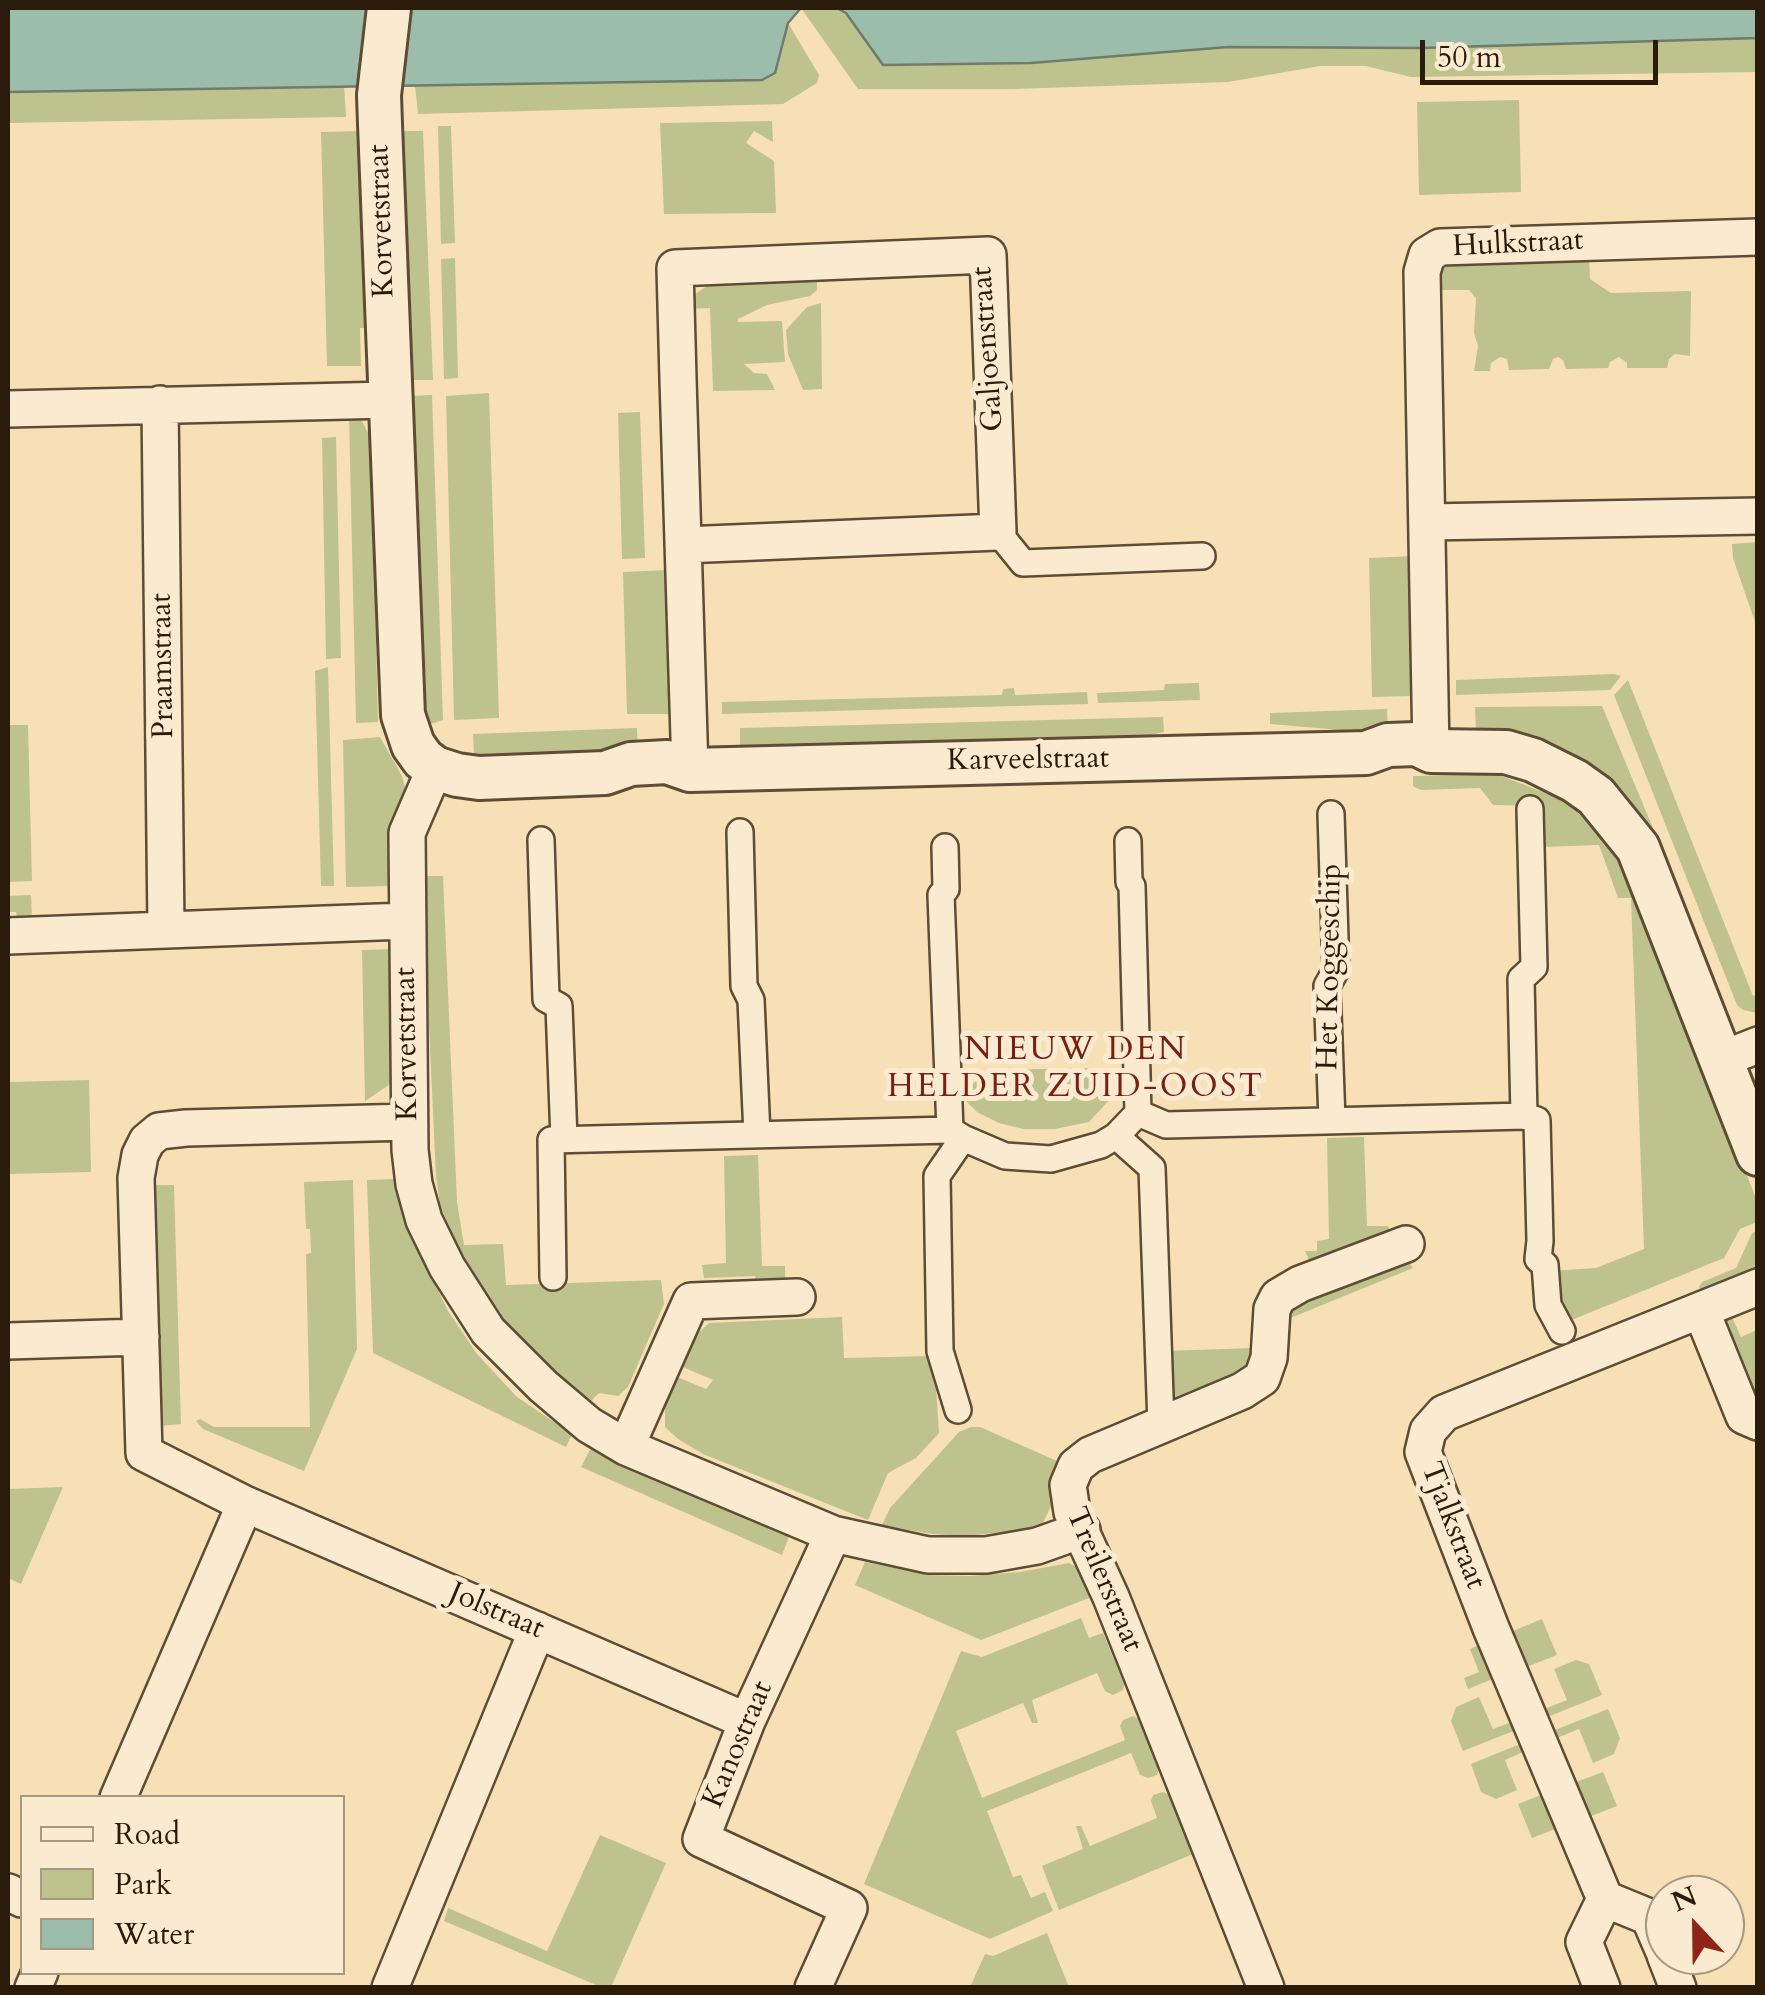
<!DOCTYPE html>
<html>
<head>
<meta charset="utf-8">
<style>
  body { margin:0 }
  #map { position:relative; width:1765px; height:1995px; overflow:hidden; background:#f8e0b6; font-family:Cardo,serif }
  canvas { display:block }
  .frame { position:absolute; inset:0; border:10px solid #2a1b0a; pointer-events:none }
  .legend { position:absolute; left:20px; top:1795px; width:325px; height:180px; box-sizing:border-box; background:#faebd0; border:2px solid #a79881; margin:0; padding:12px 18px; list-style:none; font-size:30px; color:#2a1b0a }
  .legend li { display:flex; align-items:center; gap:20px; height:50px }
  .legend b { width:50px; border:2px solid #a79881 }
  .north { position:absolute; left:1645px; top:1875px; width:100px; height:100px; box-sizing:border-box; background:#faebd0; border:2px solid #a79881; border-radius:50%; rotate:338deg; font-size:28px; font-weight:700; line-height:40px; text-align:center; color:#2a1b0a }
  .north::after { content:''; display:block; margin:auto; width:35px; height:45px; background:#8f2418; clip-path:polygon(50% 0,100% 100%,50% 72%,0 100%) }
  .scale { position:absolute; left:1420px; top:40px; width:238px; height:45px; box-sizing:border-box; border:5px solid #2a1b0a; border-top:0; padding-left:12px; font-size:30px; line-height:35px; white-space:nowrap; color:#2a1b0a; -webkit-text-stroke:8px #faebd0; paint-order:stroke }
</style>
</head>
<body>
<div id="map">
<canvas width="1765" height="1995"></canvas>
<div class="frame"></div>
<ul class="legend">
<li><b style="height:12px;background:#faebd0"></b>Road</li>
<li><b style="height:28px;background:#bec28d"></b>Park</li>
<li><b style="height:28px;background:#9dbdac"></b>Water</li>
</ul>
<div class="north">N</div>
<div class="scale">50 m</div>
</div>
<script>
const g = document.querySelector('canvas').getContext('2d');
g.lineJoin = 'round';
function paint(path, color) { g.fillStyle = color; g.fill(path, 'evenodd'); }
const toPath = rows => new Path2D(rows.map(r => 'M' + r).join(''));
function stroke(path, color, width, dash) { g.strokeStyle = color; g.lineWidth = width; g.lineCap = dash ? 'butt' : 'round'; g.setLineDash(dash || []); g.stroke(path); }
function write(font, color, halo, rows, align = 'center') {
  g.font = font + ' Cardo,serif'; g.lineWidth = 10; g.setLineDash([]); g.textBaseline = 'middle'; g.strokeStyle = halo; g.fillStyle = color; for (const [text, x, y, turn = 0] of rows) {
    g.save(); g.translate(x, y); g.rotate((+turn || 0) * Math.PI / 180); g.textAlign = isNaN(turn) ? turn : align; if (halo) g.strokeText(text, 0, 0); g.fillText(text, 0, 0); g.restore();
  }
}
paint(toPath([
  [801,8,837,8,846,13,883,65,1031,63,1228,47,1419,48,1757,38,1757,72,1411,77,1366,66,1320,66,1228,82,1013,89,858,89],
  [788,23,819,75,817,83,783,104,418,114,415,85,762,80,780,56],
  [344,84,346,117,8,123,8,92],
  [1519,100,1521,192,1419,195,1417,102],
  [772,121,773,142,754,131,746,143,774,161,776,213,664,214,660,123],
  [438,126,451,126,455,243,441,244],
  [361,131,366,328,360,328,361,366,327,366,321,132],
  [401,131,423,131,433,380,408,380],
  [1589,255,1590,279,1611,293,1691,291,1690,356,1675,354,1669,359,1667,368,1627,368,1627,363,1619,357,1610,362,1608,368,1566,369,1563,360,1558,357,1553,359,1549,369,1509,370,1507,359,1500,357,1491,363,1490,371,1474,371,1478,346,1474,333,1476,298,1469,290,1432,290,1442,269,1454,261],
  [455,258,458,378,444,379,441,259],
  [817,275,817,290,810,296,767,305,738,319,738,322,782,321,785,362,744,364,754,373,767,374,775,390,713,391,710,308,687,309,692,296,713,282],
  [821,303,822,389,803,390,788,354,786,330,807,307],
  [489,393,499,718,454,720,446,396],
  [432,395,443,720,431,724,418,699,408,396],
  [640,412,645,558,622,559,618,413],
  [349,415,362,421,371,439,378,722,356,723],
  [336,437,341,658,326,659,322,438],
  [1757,542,1758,621,1755,622,1733,558,1732,544],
  [1414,556,1411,696,1372,697,1369,558],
  [668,570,671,714,627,714,623,572],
  [328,667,334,886,321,886,315,671],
  [1614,674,1621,676,1610,690,1456,695,1456,680],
  [1628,680,1753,996,1757,995,1757,1013,1743,1010,1737,1005,1614,695],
  [1199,683,1200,700,1098,703,1097,693,1164,690,1165,684],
  [1014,688,1015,695,1087,692,1088,704,722,714,722,702,1002,695,1003,689],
  [1602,706,1660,845,1614,785,1499,732,1476,730,1475,707],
  [1387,709,1388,734,1270,724,1270,713],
  [1163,717,1164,732,1123,741,740,748,740,728],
  [8,725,28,725,32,881,8,882],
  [637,728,638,752,474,756,473,734],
  [380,737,402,776,405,788,394,886,346,887,343,740],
  [1497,774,1563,800,1594,824,1617,856,1638,897,1757,1201,1757,1222,1740,1229,1724,1258,1569,1321,1563,1316,1550,1271,1596,1268,1644,1249,1631,898,1618,898,1599,845,1542,847,1539,806,1493,805,1480,788,1421,790,1413,786,1413,776],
  [422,876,443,876,457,1202,464,1245,503,1244,506,1285,661,1280,664,1304,628,1387,618,1396,599,1393,591,1401,567,1385,507,1327,484,1296,458,1247,440,1205,436,1176],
  [31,895,32,918,17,918,16,912,8,912,8,896],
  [393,949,392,1083,365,1101,362,950],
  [1097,1068,1111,1087,1111,1098,1089,1122,1055,1129,1023,1129,999,1123,977,1112,964,1099,965,1090,990,1070],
  [89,1080,91,1172,8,1174,8,1082],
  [1364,1137,1367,1226,1388,1226,1390,1232,1310,1262,1305,1251,1317,1251,1317,1241,1329,1239,1327,1138],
  [758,1155,762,1266,785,1266,785,1280,756,1288,755,1276,704,1278,702,1265,726,1263,724,1156],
  [394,1179,416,1245,448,1311,477,1354,517,1397,572,1434,566,1447,373,1353,367,1180],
  [353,1180,357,1349,304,1471,203,1429,196,1421,200,1419,214,1427,310,1427,306,1254,311,1253,310,1229,306,1229,304,1182],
  [152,1185,174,1185,181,1424,159,1426],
  [1757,1231,1757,1275,1703,1297,1699,1287,1702,1282,1736,1268,1752,1233],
  [1405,1257,1413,1268,1288,1319,1285,1308],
  [1728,1315,1732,1317,1741,1337,1757,1330,1757,1405,1719,1326,1723,1317],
  [842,1317,844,1358,934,1356,939,1433,916,1458,888,1473,868,1520,703,1454,678,1439,665,1427,665,1407,677,1377,706,1389,713,1380,683,1367,695,1336,709,1323],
  [1253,1348,1250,1365,1242,1375,1163,1409,1163,1351],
  [971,1427,980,1427,1057,1461,1048,1486,1052,1504,1043,1523,1025,1530,965,1536,932,1534,882,1525,890,1508,959,1432],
  [593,1444,790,1534,782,1555,581,1467],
  [63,1487,21,1584,8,1578,8,1489],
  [865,1562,929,1575,969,1576,1020,1572,1069,1563,1080,1569,1094,1596,981,1640,855,1585],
  [1081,1618,1089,1638,1103,1633,1124,1684,1123,1690,1113,1695,1105,1691,1097,1673,1032,1700,1038,1723,1032,1723,1023,1703,956,1731,982,1798,1125,1740,1120,1726,1123,1720,1133,1716,1139,1719,1159,1768,1157,1775,1148,1778,1140,1775,1131,1753,987,1811,1013,1877,1021,1875,1031,1898,1045,1892,1053,1911,990,1939,864,1884,961,1651,982,1657],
  [1542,1619,1557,1655,1524,1668,1511,1636,1513,1631],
  [1481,1644,1500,1676,1468,1689,1464,1678,1479,1672,1470,1649],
  [1576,1660,1589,1664,1602,1695,1545,1718,1543,1713,1547,1708,1567,1700,1554,1669],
  [1479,1697,1493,1729,1514,1721,1521,1728,1463,1751,1451,1721,1456,1707],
  [1608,1709,1620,1738,1614,1754,1593,1763,1579,1729,1557,1738,1552,1737,1550,1732],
  [1525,1742,1525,1751,1505,1760,1517,1790,1496,1799,1481,1792,1471,1764],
  [1603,1772,1617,1806,1589,1817,1583,1814,1571,1784],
  [1163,1792,1168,1794,1193,1854,1059,1910,1042,1866,1083,1849,1076,1826,1081,1826,1090,1846,1157,1818,1151,1801,1153,1795],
  [1546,1793,1560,1827,1532,1838,1518,1804],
  [600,1835,666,1863,611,1987,601,1987,444,1921,448,1908,547,1951],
  [1047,1933,1069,1987,970,1987,985,1954,993,1956]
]), '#bec28d');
const water = toPath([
  [8,8,801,8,788,23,775,73,762,80,8,92,8,8],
  [837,8,1757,8,1758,38,1419,48,1228,47,1031,63,883,65,846,13,837,8]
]);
paint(water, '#9dbdac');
stroke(water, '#6f7c6b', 2.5);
const pedestrian = toPath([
  [998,532,1023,563,1202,556],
  [1331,814,1336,970,1327,986,1332,1120],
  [740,832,744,986,751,1000,757,1135],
  [541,840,546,999,559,1006,564,1139],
  [1128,841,1129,882,1132,886,1138,1113],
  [945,847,946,889,941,895,950,1130],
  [1524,1116,1521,979,1534,967,1530,809],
  [1116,1136,1138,1113,1166,1125,1524,1116,1537,1120,1540,1241,1538,1259,1545,1265,1548,1305,1562,1331],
  [553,1277,551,1140,950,1130,963,1138],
  [958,1410,940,1351,937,1176,963,1138,1005,1156,1051,1159,1101,1145,1116,1136,1152,1168,1161,1425]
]);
const minor = toPath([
  [160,404,166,929],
  [8,409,389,400],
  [1427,522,1758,516],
  [683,545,998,532,988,255,675,268,678,379,690,770],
  [1431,751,1422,272,1427,255,1440,247,1758,237],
  [435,768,407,833,410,1150,414,1184,424,1220,447,1267,488,1331,543,1386,589,1425,626,1447,833,1534,928,1555,986,1555,1037,1546,1082,1530],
  [8,936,405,921],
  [1720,1060,1758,1045],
  [409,1122,186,1128,159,1131,147,1141,140,1155,136,1178,144,1453,245,1504,747,1721],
  [1701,1310,1744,1416,1758,1422],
  [8,1341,141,1337],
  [626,1447,691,1301,797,1297],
  [118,1798,245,1504],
  [8,1892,22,1899],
  [1665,1954,1649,1917,1605,1899,1491,1628,1423,1452,1428,1431,1444,1413,1758,1287],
  [1665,1955,1678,1988],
  [33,1988,40,1972],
  [390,1988,537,1630],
  [813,1988,849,1908,701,1839,747,1721,833,1534],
  [1266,1988,1111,1597,1072,1512,1068,1485,1076,1466,1090,1455,1242,1391,1262,1378,1269,1358,1272,1309,1278,1297,1300,1284,1406,1244],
  [1602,1988,1584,1942,1605,1899]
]);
const tertiary = toPath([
  [389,8,379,95,380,124,403,715,413,745,423,759,435,768,457,775,479,778,605,773,631,764,667,762,690,770,1366,753,1388,745,1417,744,1431,751,1506,752,1533,760,1575,781,1596,796,1638,848,1758,1154]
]);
stroke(pedestrian, '#5e4c35', 30);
stroke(minor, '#5e4c35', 40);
stroke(tertiary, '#5e4c35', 48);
stroke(pedestrian, '#faebd0', 25);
stroke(minor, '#faebd0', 35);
stroke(tertiary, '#faebd0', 42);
write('30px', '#2a1b0a', '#faebd0', [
  ["Korvetstraat",383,221,-92],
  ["Hulkstraat",1518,245,-3],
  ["Galjoenstraat",989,349,-94],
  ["Praamstraat",164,666,-91],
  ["Karveelstraat",1028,761,-1],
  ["Het Koggeschip",1331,967,-89],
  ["Korvetstraat",408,1044,-91],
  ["Tjalkstraat",1452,1526,69],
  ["Treilerstraat",1103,1580,67],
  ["Jolstraat",496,1612,23],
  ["Kanostraat",739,1745,-67]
]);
g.letterSpacing = '2.5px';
write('32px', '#7a1f14', '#faebd0', [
  ["NIEUW DEN",1076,1052],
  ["HELDER ZUID-OOST",1076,1089]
]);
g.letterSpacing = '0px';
</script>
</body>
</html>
